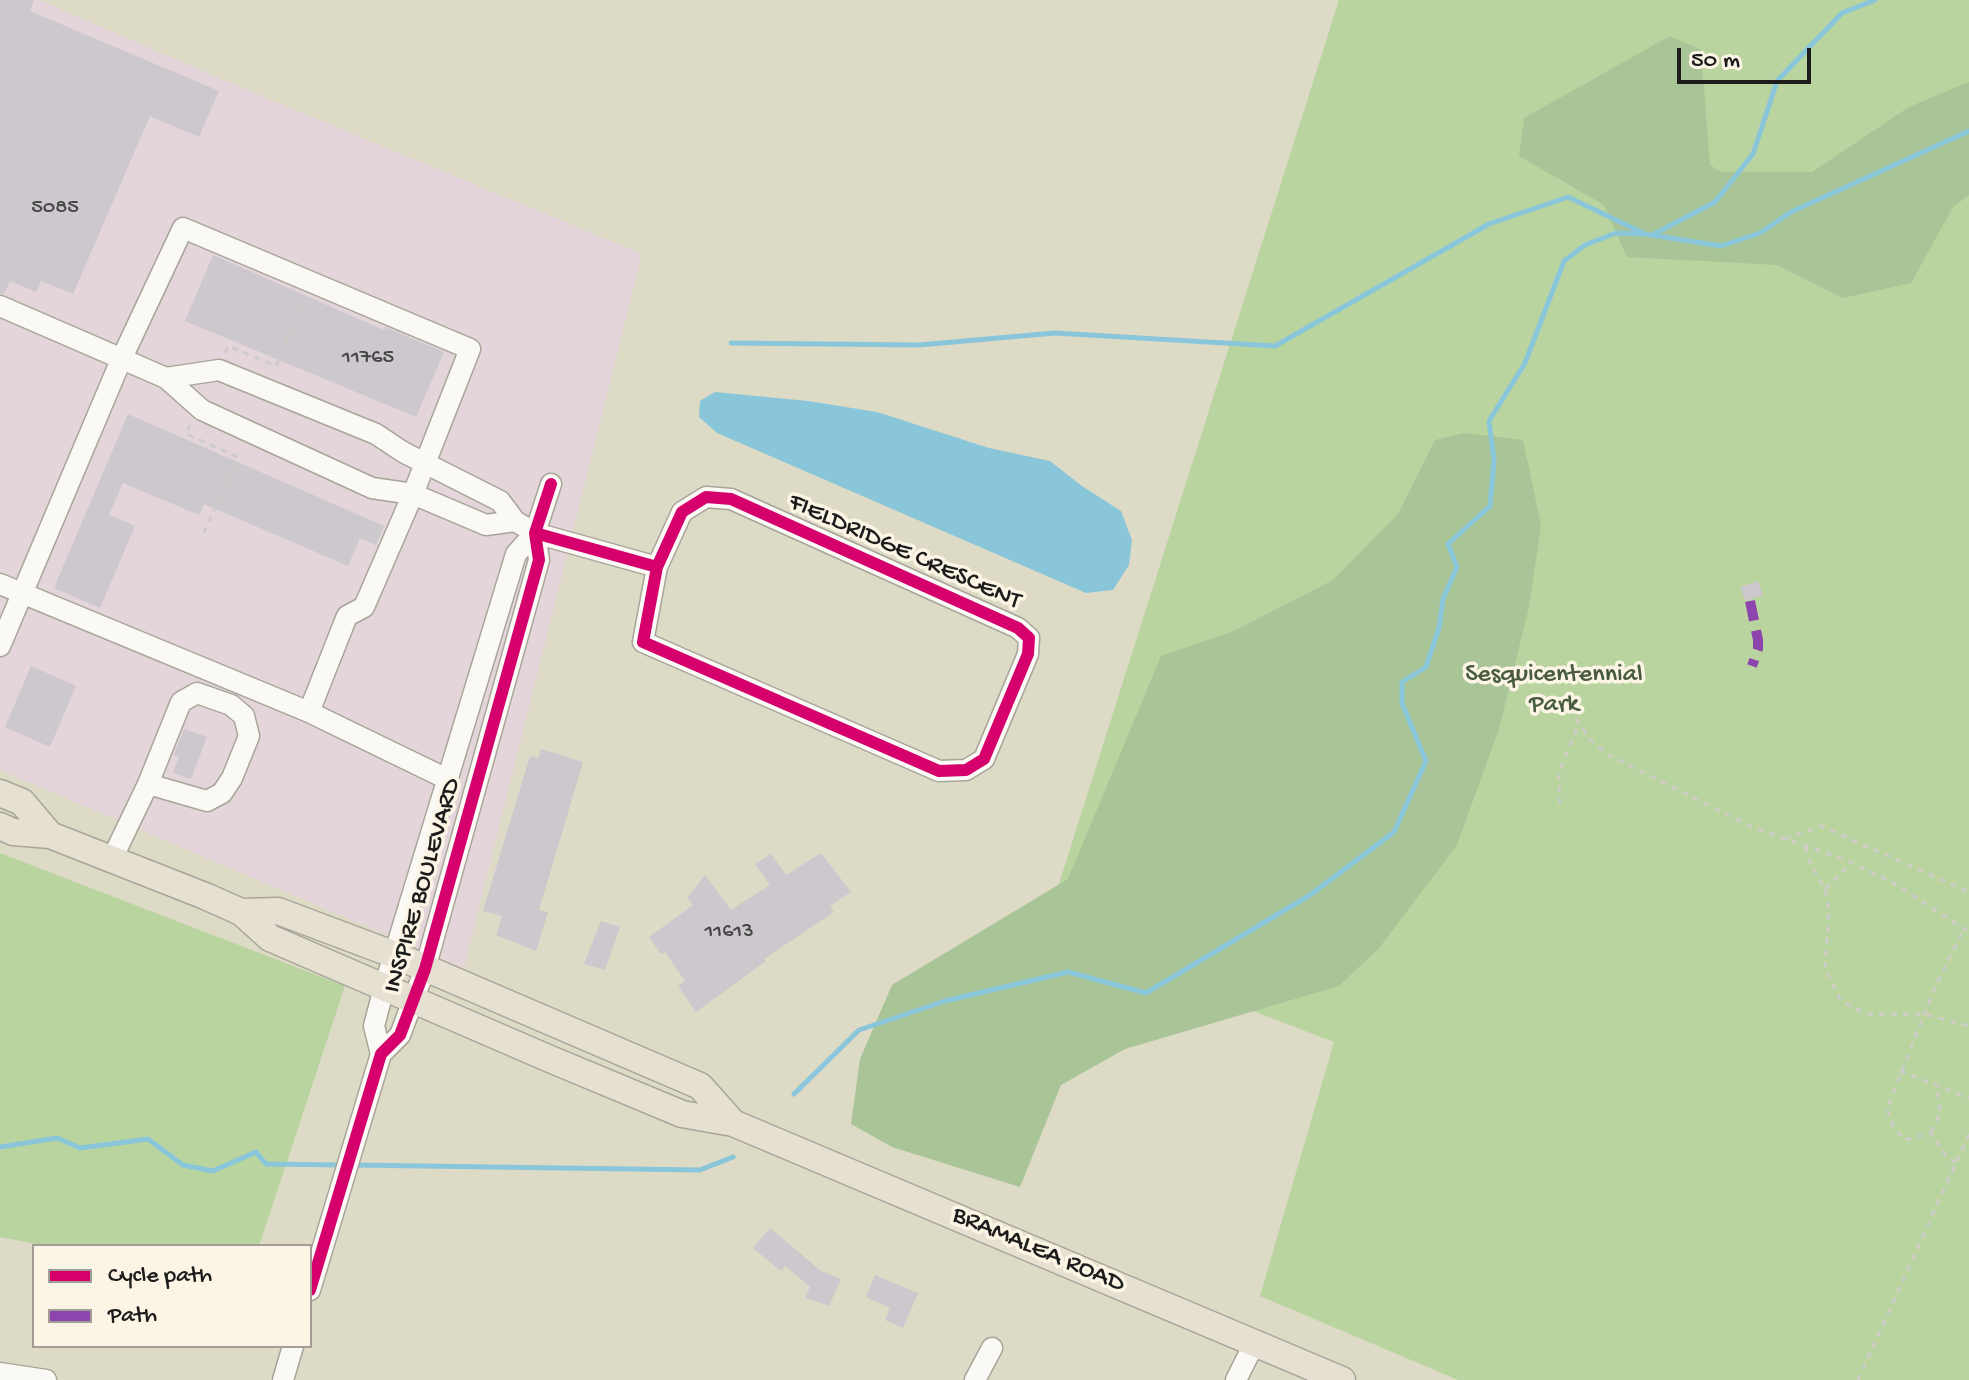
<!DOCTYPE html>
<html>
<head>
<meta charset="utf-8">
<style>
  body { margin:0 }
  #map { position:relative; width:1969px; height:1380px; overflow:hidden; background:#dddac6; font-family:"Gochi Hand",sans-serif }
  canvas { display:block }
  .legend { position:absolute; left:32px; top:1244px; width:280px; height:104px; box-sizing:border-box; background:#fcf5e5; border:2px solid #a29e95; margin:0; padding:10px 14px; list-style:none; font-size:24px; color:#1c1c1c }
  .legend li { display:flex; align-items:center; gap:16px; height:40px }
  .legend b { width:40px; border:2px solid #a29e95 }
  .scale { position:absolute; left:1677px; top:48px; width:134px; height:36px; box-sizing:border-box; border:4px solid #1c1c1c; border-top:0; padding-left:10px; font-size:24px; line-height:28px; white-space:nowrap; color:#1c1c1c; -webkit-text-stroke:6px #fcf5e5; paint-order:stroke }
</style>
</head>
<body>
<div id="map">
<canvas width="1969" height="1380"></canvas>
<ul class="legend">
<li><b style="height:10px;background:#d6006c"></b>Cycle path</li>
<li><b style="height:10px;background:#8e44ad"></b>Path</li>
</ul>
<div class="scale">50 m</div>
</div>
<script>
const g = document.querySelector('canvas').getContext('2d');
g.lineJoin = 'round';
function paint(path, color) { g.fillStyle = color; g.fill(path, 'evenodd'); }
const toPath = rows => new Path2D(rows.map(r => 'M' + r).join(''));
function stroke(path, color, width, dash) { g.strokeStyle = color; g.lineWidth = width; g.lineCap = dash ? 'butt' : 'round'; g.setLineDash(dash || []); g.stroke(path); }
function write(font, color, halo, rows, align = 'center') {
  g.font = font + ' "Gochi Hand",sans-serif'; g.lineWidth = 7; g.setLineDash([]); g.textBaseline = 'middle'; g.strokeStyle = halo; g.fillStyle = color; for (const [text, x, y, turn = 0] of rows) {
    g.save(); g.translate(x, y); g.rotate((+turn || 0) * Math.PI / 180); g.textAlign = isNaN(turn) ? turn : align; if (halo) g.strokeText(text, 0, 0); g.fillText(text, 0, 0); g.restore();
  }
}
paint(toPath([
  [0,0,39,0,228,82,642,254,464,968,0,770]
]), '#e4d5db');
paint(toPath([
  [1339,0,1969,0,1969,1380,1458,1380,1260,1296,1334,1042,1044,931],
  [0,853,345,986,259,1246,46,1246,0,1237]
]), '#bad4a0');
paint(toPath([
  [1670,36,1701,50,1710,165,1721,172,1812,172,1909,107,1969,82,1969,195,1953,207,1911,283,1843,298,1777,265,1627,257,1604,205,1519,156,1524,118],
  [1464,433,1523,440,1541,525,1529,607,1499,729,1457,845,1379,948,1339,986,1125,1049,1061,1085,1020,1187,892,1147,851,1124,860,1059,892,985,1068,879,1161,656,1234,631,1333,580,1398,514,1435,440]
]), '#a9c496');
paint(toPath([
  [715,392,808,401,877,412,989,448,1050,461,1082,486,1121,511,1132,540,1129,565,1113,590,1086,593,717,433,699,417,700,401]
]), '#8ac6da');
stroke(toPath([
  [1654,234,1715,202,1753,154,1777,81,1842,13,1875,0],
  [731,343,919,345,1055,333,1275,346,1489,224,1568,197,1641,232],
  [794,1094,859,1030,945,1001,1068,972,1146,993,1310,895,1394,832,1426,761,1402,703,1402,682,1426,667,1439,628,1443,599,1457,567,1448,544,1490,506,1494,460,1489,421,1525,363,1564,261,1585,245,1616,233,1645,234,1721,246,1760,233,1791,212,1969,131],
  [0,1147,57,1138,80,1148,148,1139,183,1165,213,1171,256,1152,266,1164,343,1165],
  [353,1165,700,1170,733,1157]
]), '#8ac6da', 5);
paint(toPath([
  [0,0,34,0,30,11,219,91,199,137,150,116,73,294,41,281,36,292,10,281,4,294,0,293],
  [213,255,384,330,385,327,444,352,416,417,185,321],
  [128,414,384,526,376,545,360,538,348,566,204,504,199,515,123,483,109,515,135,526,100,608,54,588],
  [1758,581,1763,595,1745,601,1740,587],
  [31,666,76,686,50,747,5,727],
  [184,729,207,737,191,779,173,773,179,757,174,755],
  [541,749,583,762,539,910,548,912,536,951,496,935,502,916,483,911,530,756,538,758],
  [821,853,851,892,830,906,834,912,764,959,766,961,696,1012,678,986,685,981,665,952,661,954,649,937,693,905,687,898,705,875,731,910,770,885,755,864,771,854,786,875],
  [601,921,620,927,605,970,584,964],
  [770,1228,821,1271,841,1279,829,1306,805,1298,810,1287,785,1266,781,1271,753,1248],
  [875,1275,918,1293,903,1328,885,1320,890,1308,866,1297]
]), '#ccc8cd');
const minor = toPath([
  [0,306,166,378,202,410,372,488,413,494,486,525,515,521],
  [166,378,219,370,376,434,403,452,500,501,515,521,535,533,657,567,682,512,706,497,731,499,1018,628,1029,638,1028,654,984,759,966,770,939,771,643,642,657,567],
  [0,584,309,712,447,779],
  [0,646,121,360,183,228,470,349,413,494,364,607,347,616,309,712],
  [112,859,148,784,181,702,197,693,231,705,244,716,249,736,232,778,222,793,207,801,148,784],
  [381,1054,374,1026,384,988,516,554,535,533],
  [310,1290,381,1054,400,1035,425,969,539,560,535,533,551,484],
  [0,1373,46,1380],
  [283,1380,293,1346],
  [975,1380,992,1348],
  [1236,1380,1255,1342]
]);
const major = toPath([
  [0,793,22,802,50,835],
  [0,826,13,832,50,835,205,896,241,912,270,938,550,1059,682,1114,733,1123,1342,1380],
  [241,912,278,911,395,955,700,1086,733,1123]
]);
stroke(minor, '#a7a598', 23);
stroke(major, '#a7a598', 29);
stroke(toPath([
  [225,353,228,346,276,366,304,300],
  [190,425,186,434,238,457,201,539],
  [1562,699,1590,739,1607,754,1754,828,1846,860,1892,882,1969,932],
  [1560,804,1559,777,1563,760,1579,725],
  [1785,839,1821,826,1969,892],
  [1805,847,1809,860,1825,889,1829,909,1825,968,1841,1001,1866,1014,1924,1014,1969,1026],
  [1825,889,1851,863],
  [1900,1071,1969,1098],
  [1931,1132,1940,1114,1937,1086],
  [1956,1163,1945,1155,1931,1133,1905,1140,1894,1128,1887,1109,1934,989,1964,928],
  [1858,1380,1969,1134]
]), '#cdccc7', 3, [6, 6]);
stroke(minor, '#faf9f6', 20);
stroke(major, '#e6e0d2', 26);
stroke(toPath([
  [1750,601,1758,640,1758,649,1752,666]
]), '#8e44ad', 10, [20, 10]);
stroke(toPath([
  [535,533,657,567,682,512,706,497,731,499,1018,628,1029,638,1028,654,984,759,966,770,939,771,643,642,657,567],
  [310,1290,381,1054,400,1035,425,969,539,560,535,533,551,484]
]), '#d6006c', 12);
write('22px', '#484748', null, [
  ["5085",55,209],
  ["11765",368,359],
  ["11613",729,933]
]);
write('26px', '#1c1c1c', '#fcf5e5', [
  ["FIELDRIDGE CRESCENT",904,553,24],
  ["INSPIRE BOULEVARD",424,886,-74],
  ["BRAMALEA ROAD",1038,1251,23]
]);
write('26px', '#495b3f', '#fcf5e5', [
  ["Sesquicentennial",1554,676],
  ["Park",1554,706]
]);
</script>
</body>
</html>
